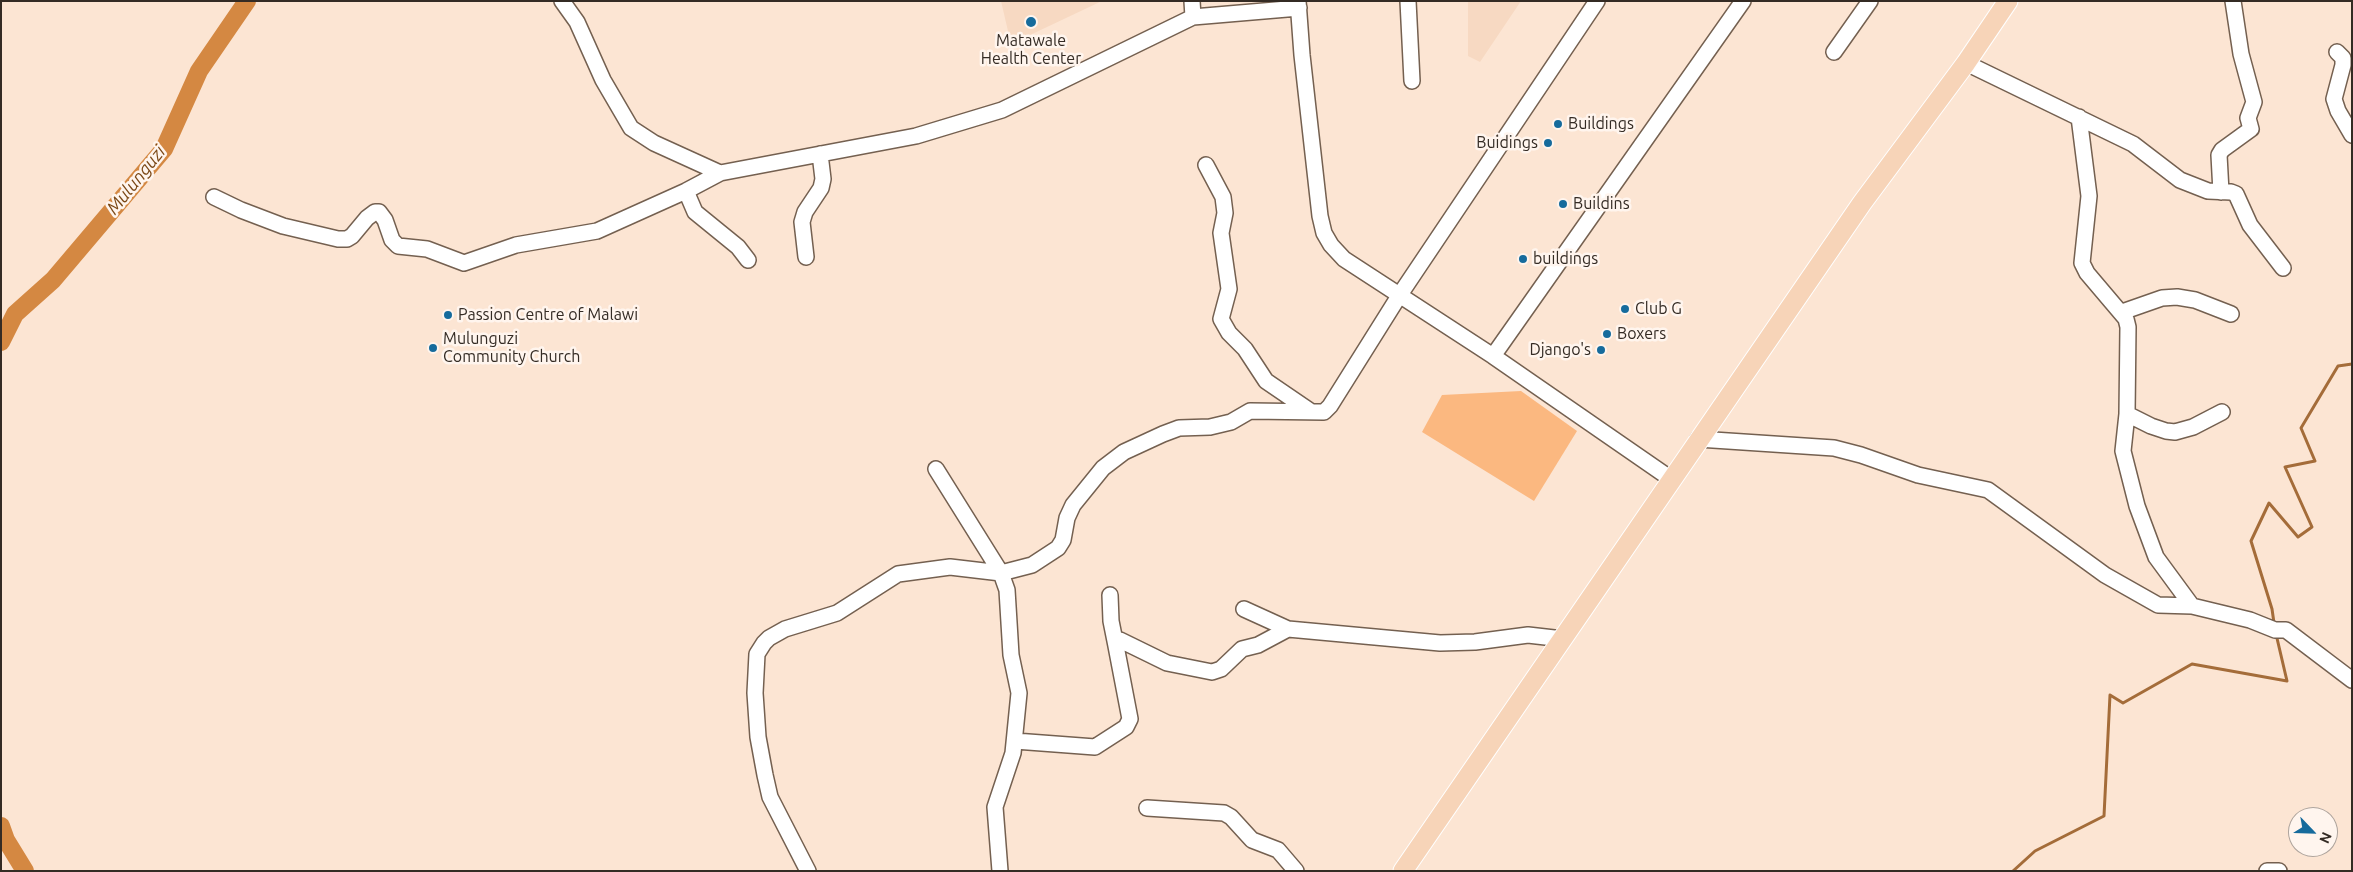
<!DOCTYPE html>
<html>
<head>
<meta charset="utf-8">
<style>
  body { margin:0 }
  #map { position:relative; width:2353px; height:872px; overflow:hidden; background:#fce5d3; font-family:Ubuntu,sans-serif }
  canvas { display:block }
  .frame { position:absolute; inset:0; border:2px solid #342b24; pointer-events:none }
  .north { position:absolute; left:2288px; top:807px; width:50px; height:50px; box-sizing:border-box; background:#fff5ee; border:1px solid #aea49d; border-radius:50%; rotate:114deg; font-size:14px; font-weight:700; line-height:20px; text-align:center; color:#342b24 }
  .north::after { content:''; display:block; margin:auto; width:18px; height:22px; background:#166b9c; clip-path:polygon(50% 0,100% 100%,50% 72%,0 100%) }
</style>
</head>
<body>
<div id="map">
<canvas width="2353" height="872"></canvas>
<div class="frame"></div>
<div class="north">N</div>
</div>
<script>
const g = document.querySelector('canvas').getContext('2d');
g.lineJoin = 'round';
function paint(path, color) { g.fillStyle = color; g.fill(path, 'evenodd'); }
const toPath = rows => new Path2D(rows.map(r => 'M' + r).join(''));
function stroke(path, color, width, dash) { g.strokeStyle = color; g.lineWidth = width; g.lineCap = dash ? 'butt' : 'round'; g.setLineDash(dash || []); g.stroke(path); }
function write(font, color, halo, rows, align = 'center') {
  g.font = font + ' Ubuntu,sans-serif'; g.lineWidth = 5; g.setLineDash([]); g.textBaseline = 'middle'; g.strokeStyle = halo; g.fillStyle = color; for (const [text, x, y, turn = 0] of rows) {
    g.save(); g.translate(x, y); g.rotate((+turn || 0) * Math.PI / 180); g.textAlign = isNaN(turn) ? turn : align; if (halo) g.strokeText(text, 0, 0); g.fillText(text, 0, 0); g.restore();
  }
}
paint(toPath([
  [1001,1,1102,1,1011,44],
  [1468,1,1521,1,1480,62,1468,56]
]), '#f7d9c2');
paint(toPath([
  [1521,391,1577,431,1534,501,1422,432,1442,395]
]), '#fbb880');
stroke(toPath([
  [2274,623,2272,609,2251,541,2269,503,2298,537,2312,527,2285,467,2315,461,2301,428,2338,366,2352,364],
  [2013,871,2035,851,2104,816,2110,695,2123,703,2192,664,2287,681,2276,634]
]), '#a46c39', 3);
stroke(toPath([
  [1,342,15,314,53,280,164,149,199,71,247,1],
  [1,826,6,840,25,871]
]), '#d48842', 18);
const minor = toPath([
  [562,1,577,22,603,80,631,128,654,143,720,173],
  [1192,1,1193,17,1299,8],
  [1298,1,1302,55,1320,216,1324,233,1331,245,1344,259,1493,356,1671,479],
  [1408,1,1412,81],
  [1834,52,1870,1],
  [2337,52,2343,58,2343,65,2334,99,2338,111,2352,135],
  [1966,63,2133,144,2180,180,2208,191,2231,192,2236,194,2250,225,2283,268],
  [2079,117,2089,196,2082,263,2087,273,2126,319,2128,327,2127,414,2123,451,2137,506,2156,557,2192,606,2250,620,2275,630,2286,630,2352,680],
  [1206,165,1223,197,1225,213,1221,233,1229,289,1221,319,1229,333,1245,349,1266,381,1310,411],
  [686,191,695,212,738,247,748,260],
  [2221,192,2219,155,2222,150,2251,129,2248,118,2254,102,2241,54,2233,1],
  [214,197,241,210,283,226,338,239,347,239,352,236,367,218,375,212,379,212,385,220,392,240,398,246,427,249,464,263,516,245,597,231,686,191,720,173,916,136,1002,110,1193,17],
  [806,257,802,222,805,212,821,188,823,179,820,154],
  [2122,312,2162,298,2177,297,2195,300,2231,314],
  [1493,356,1743,1],
  [2127,414,2151,426,2166,431,2175,432,2193,427,2222,412],
  [1698,439,1834,448,1861,455,1918,475,1988,490,2105,575,2158,605,2192,606],
  [936,469,1001,573],
  [1110,595,1111,621,1116,646],
  [1244,609,1288,629,1440,643,1475,642,1528,635,1563,639],
  [1015,741,1095,747,1126,727,1130,719,1116,646,1120,640,1167,663,1212,672,1221,669,1242,649,1258,645,1288,629],
  [1147,808,1224,813,1231,817,1252,840,1278,850,1296,871],
  [808,871,770,797,765,775,758,737,755,693,757,654,764,643,769,638,785,629,837,613,898,574,950,567,1001,573],
  [1000,871,995,807,1013,753,1019,693,1011,655,1007,590,1001,573,1032,565,1058,548,1063,540,1067,518,1073,505,1103,468,1124,452,1163,434,1179,428,1210,427,1231,422,1250,411,1324,412,1330,406,1399,296,1597,1],
  [2267,871,2279,871]
]);
const major = toPath([
  [1403,871,1862,203,1966,63,2008,1]
]);
stroke(minor, '#746050', 18);
stroke(major, '#fff', 21);
stroke(minor, '#fff', 15);
stroke(major, '#f7d4b8', 19);
for (const [x, y, r, color] of [
  [1031,22,6,"#166b9c"],
  [1558,124,5,"#166b9c"],
  [1548,143,5,"#166b9c"],
  [1563,204,5,"#166b9c"],
  [1523,259,5,"#166b9c"],
  [1625,309,5,"#166b9c"],
  [448,315,5,"#166b9c"],
  [1607,334,5,"#166b9c"],
  [433,348,5,"#166b9c"],
  [1601,350,5,"#166b9c"]
]) { const dot = new Path2D(); dot.arc(x, y, r, 0, 2 * Math.PI); g.fillStyle = color; g.fill(dot); stroke(dot, '#fff5ee', 2); }
write('16px', '#342b24', '#fff5ee', [
  ["Matawale",1031,41,"center"],
  ["Health Center",1031,59,"center"],
  ["Buildings",1568,124],
  ["Buidings",1538,143,"right"],
  ["Buildins",1573,204],
  ["buildings",1533,259],
  ["Club G",1635,309],
  ["Passion Centre of Malawi",458,315],
  ["Boxers",1617,334],
  ["Mulunguzi",443,339],
  ["Community Church",443,357],
  ["Django's",1591,350,"right"]
], 'left');
write('italic 18px', '#7b4816', '#fff5ee', [
  ["Mulunguzi",136,180,-51]
]);
</script>
</body>
</html>
